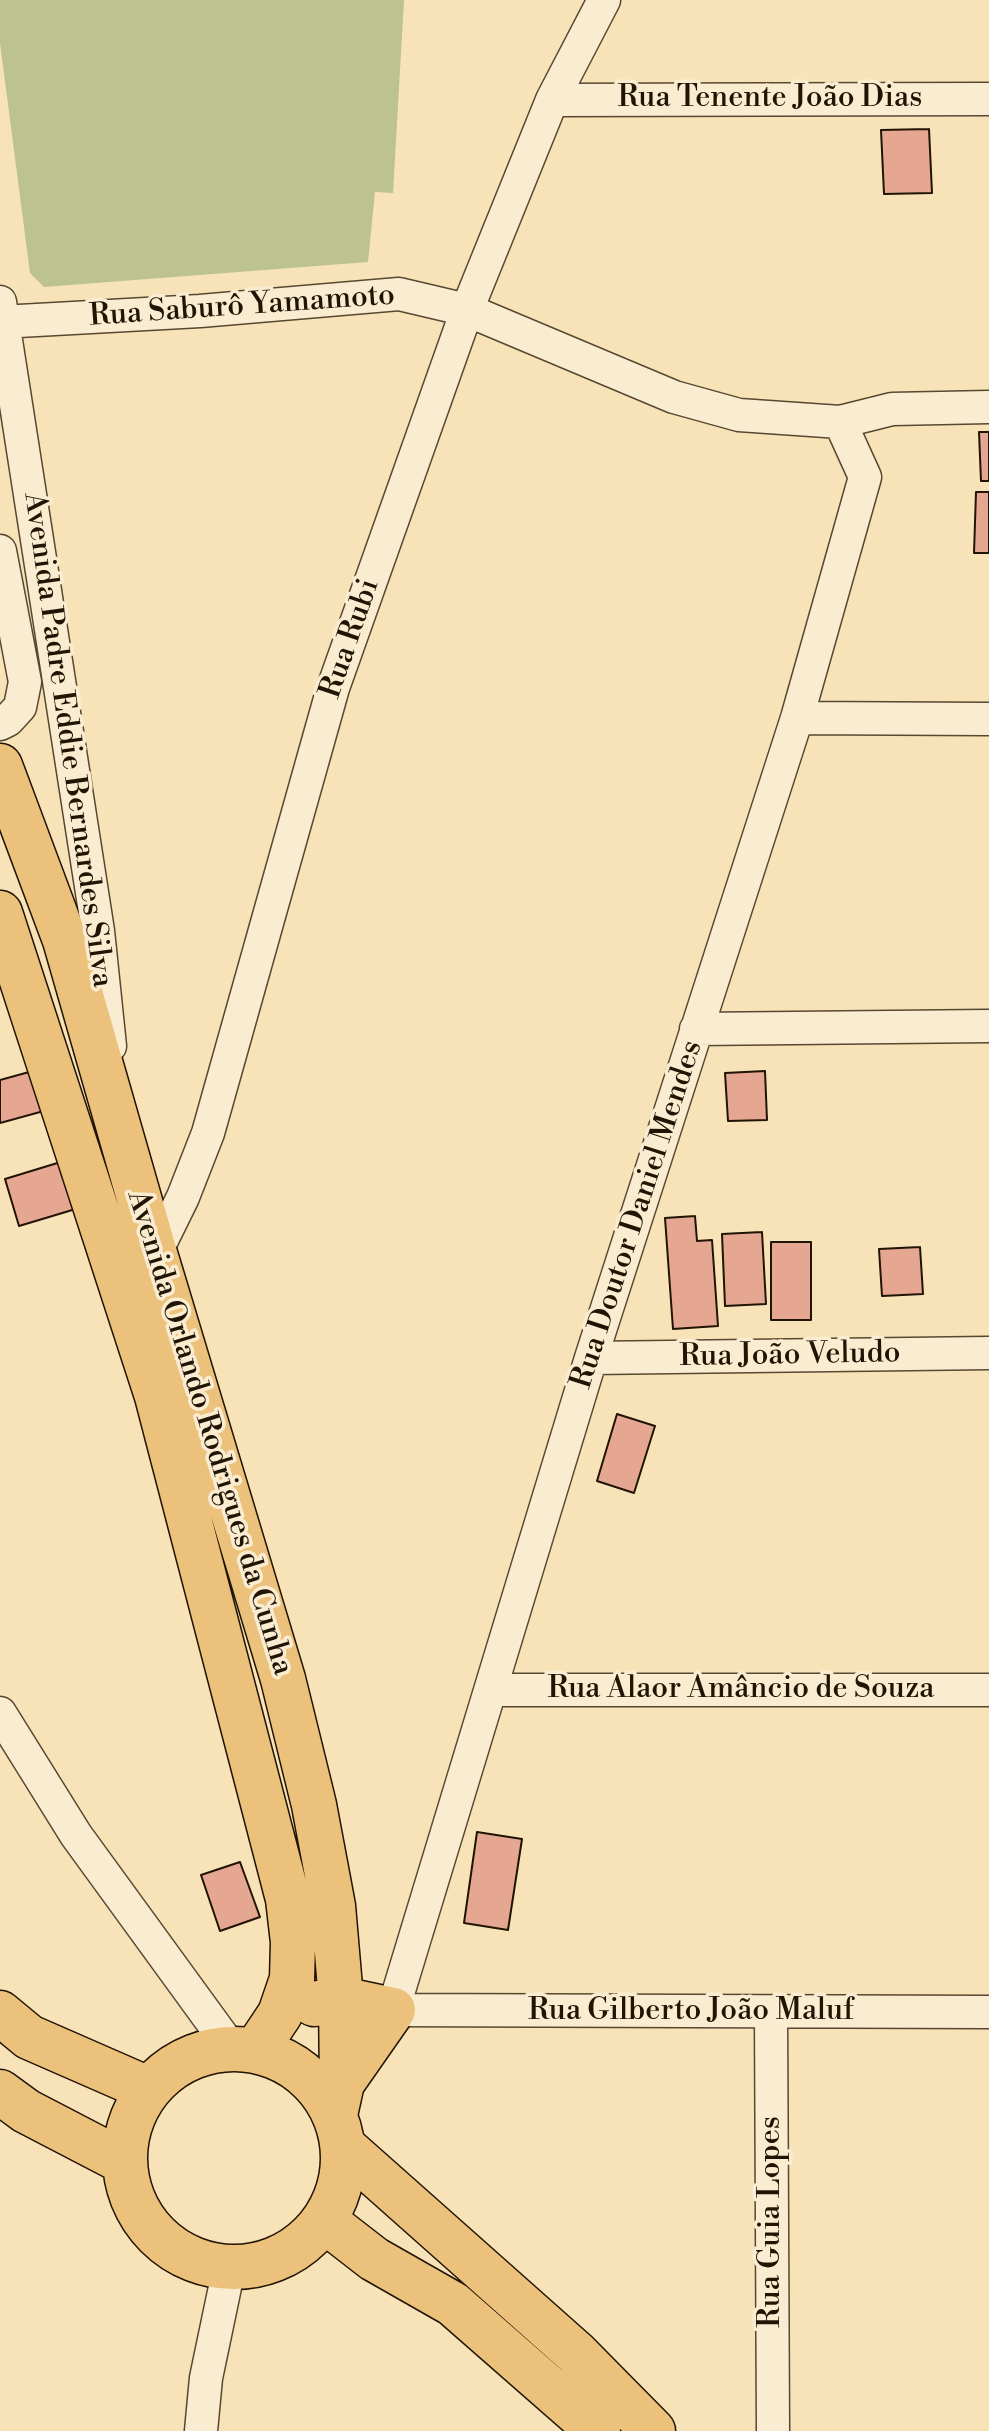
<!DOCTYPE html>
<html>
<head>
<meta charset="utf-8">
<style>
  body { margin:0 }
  canvas { display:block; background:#f8e2b7 }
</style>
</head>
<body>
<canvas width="989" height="2431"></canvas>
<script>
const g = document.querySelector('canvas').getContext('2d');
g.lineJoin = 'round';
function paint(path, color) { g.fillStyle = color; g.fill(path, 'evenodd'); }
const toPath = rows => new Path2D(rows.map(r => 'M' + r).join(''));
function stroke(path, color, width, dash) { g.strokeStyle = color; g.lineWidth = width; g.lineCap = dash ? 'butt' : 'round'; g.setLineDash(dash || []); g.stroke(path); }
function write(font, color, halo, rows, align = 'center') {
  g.font = font + ' "Libre Bodoni",serif'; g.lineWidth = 7; g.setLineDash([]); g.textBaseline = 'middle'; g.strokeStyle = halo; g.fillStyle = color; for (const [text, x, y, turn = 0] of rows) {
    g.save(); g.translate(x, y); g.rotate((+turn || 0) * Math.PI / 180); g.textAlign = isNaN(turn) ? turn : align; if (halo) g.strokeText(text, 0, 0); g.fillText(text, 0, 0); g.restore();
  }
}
paint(toPath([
  [0,0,404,0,393,193,375,192,368,262,44,287,30,273,0,43]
]), '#bcc38f');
const building = toPath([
  [929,129,932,193,884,194,881,130,929,129],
  [979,432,989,432,989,481,981,481,979,432],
  [976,492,989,492,989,553,974,553,976,492],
  [40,1069,51,1109,0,1123,0,1080,40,1069],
  [765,1071,767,1120,728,1121,725,1073,765,1071],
  [64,1161,79,1208,19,1226,5,1179,64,1161],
  [695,1216,697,1241,712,1240,718,1326,673,1329,665,1218,695,1216],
  [762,1232,766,1304,725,1306,722,1234,762,1232],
  [771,1242,811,1242,811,1320,771,1320,771,1242],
  [920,1247,923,1294,882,1296,879,1249,920,1247],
  [617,1414,655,1426,634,1493,597,1481,617,1414],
  [477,1832,522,1839,508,1930,464,1923,477,1832],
  [240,1862,260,1917,220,1931,201,1875,240,1862]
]);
paint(building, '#e6a792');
stroke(building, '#201404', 2);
const street = toPath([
  [552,100,989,99],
  [0,302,98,931,110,1046],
  [0,322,200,311,399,294,467,310,674,397,739,415,840,422,892,409,989,407],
  [840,422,865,477,797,718,591,1358,393,2010,989,2012],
  [0,551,25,682,20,707,8,720,0,724],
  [797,718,989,719],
  [696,1029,989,1026],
  [146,1258,155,1254,183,1197,208,1133,333,688,467,310,552,100,604,0],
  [591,1358,989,1353],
  [492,1690,989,1690],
  [0,1713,76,1835,231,2048],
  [771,2013,773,2431],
  [201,2431,206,2378,229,2268]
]);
const primary = toPath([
  [0,766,65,940,155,1254,283,1679,314,1805,333,1906,341,1999,342,2083,335,2115],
  [0,913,157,1396,288,1899,293,1942,292,1979,280,2014,256,2050],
  [314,2004,341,1999,393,2010,342,2083],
  [0,2013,29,2037,148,2089],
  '125 2158a109 109 0 1 1 218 0a109 109 0 1 1-218 0Z',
  [0,2092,26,2111,124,2162],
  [344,2147,576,2353,653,2431],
  [325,2221,374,2259,453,2304,598,2431]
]);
stroke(street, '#564831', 35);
stroke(primary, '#201404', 47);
stroke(street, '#faecd0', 32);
stroke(primary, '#ecc17c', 44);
write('30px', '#201404', '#faecd0', [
  ["Rua Tenente João Dias",770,99],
  ["Rua Saburô Yamamoto",242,307,-4],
  ["Rua Rubi",351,639,-71],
  ["Avenida Padre Eddie Bernardes Silva",67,740,82],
  ["Rua Doutor Daniel Mendes",638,1215,-72],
  ["Rua João Veludo",790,1356,-1],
  ["Avenida Orlando Rodrigues da Cunha",209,1433,73],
  ["Rua Alaor Amâncio de Souza",741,1690],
  ["Rua Gilberto João Maluf",691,2012],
  ["Rua Guia Lopes",772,2222,-90]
]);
</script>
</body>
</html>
